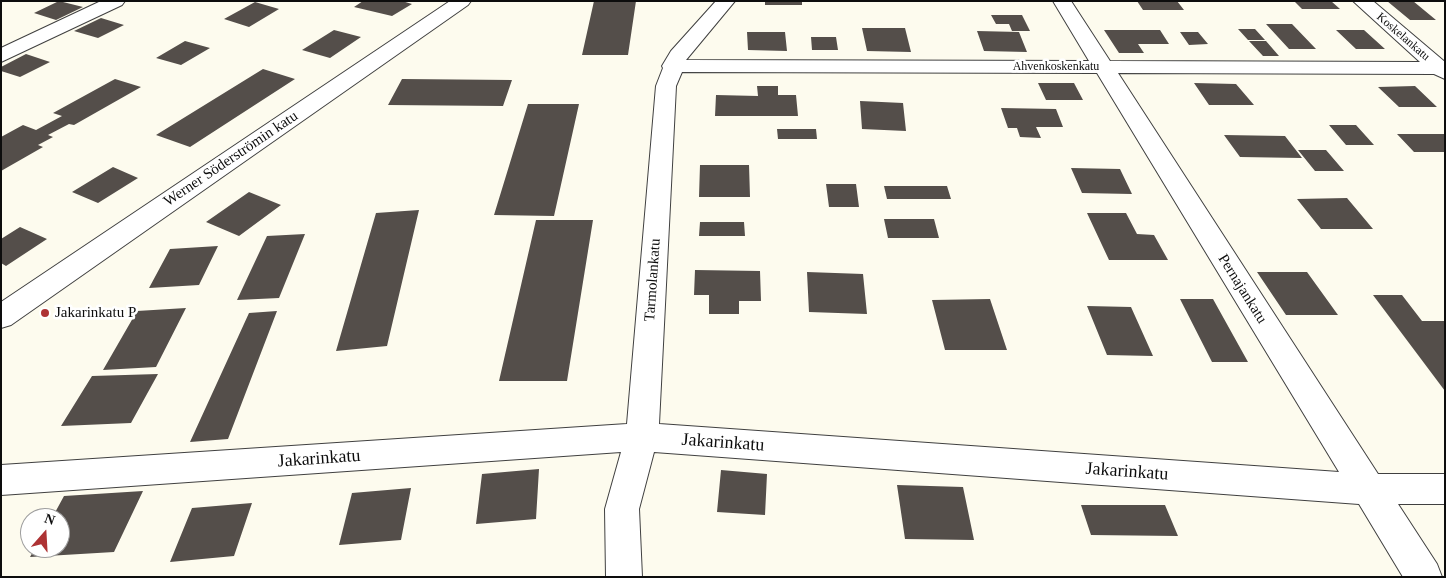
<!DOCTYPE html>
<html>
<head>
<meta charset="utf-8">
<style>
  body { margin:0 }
  #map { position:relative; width:1446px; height:578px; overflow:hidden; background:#fdfbee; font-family:Georgia,serif }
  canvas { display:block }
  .frame { position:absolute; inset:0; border:2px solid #0d0d0d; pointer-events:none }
  .north { position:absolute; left:20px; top:508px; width:50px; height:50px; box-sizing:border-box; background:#fff; border:1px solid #9e9e9e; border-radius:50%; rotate:19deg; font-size:14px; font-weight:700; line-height:20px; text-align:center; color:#0d0d0d }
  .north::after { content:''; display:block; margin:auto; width:18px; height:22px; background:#ae3334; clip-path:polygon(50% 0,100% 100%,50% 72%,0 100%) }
</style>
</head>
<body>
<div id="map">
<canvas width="1446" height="578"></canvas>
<div class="frame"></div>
<div class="north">N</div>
</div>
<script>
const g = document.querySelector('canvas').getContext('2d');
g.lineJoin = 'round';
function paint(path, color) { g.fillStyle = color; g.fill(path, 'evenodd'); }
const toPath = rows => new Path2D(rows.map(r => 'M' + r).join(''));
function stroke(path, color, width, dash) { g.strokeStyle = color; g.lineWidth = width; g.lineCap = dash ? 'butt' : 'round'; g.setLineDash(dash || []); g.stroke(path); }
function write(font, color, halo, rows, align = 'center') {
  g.font = font + ' Georgia,serif'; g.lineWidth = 5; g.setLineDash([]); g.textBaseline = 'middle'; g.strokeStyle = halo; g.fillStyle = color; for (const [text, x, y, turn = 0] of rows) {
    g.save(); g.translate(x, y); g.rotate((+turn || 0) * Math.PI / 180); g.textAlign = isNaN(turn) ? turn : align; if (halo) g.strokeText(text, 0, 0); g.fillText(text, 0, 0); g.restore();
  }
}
paint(toPath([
  [59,1,83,7,56,20,34,13],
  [363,1,402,1,412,4,392,16,354,7],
  [594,1,636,1,628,55,582,55],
  [765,1,802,1,802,5,765,5],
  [1137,1,1177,1,1184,10,1143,10],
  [1294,1,1331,1,1340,9,1302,9],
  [1387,1,1413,1,1436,20,1410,20],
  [255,2,279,9,249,27,224,19],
  [991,15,1022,15,1030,31,1012,31,1009,24,996,24],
  [101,18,124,25,98,38,74,31],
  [1266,24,1292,24,1316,49,1289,49],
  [862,28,905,28,911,52,867,51],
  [1238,29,1255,29,1265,40,1248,40],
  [334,30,361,37,330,58,302,50],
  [1104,30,1160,30,1169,44,1138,44,1144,53,1119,53],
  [1336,30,1364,30,1385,49,1356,49],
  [977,31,1019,32,1027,52,984,51],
  [747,32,785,32,787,51,748,50],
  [1180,32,1198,32,1208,44,1189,45],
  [811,37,836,37,838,50,812,50],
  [185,41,210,48,181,65,156,58],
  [1249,41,1266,41,1279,56,1263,56],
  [26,54,50,62,20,77,1,71,1,67],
  [263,69,295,79,190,147,156,135],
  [115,79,141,87,74,125,69,124,48,135,53,137,38,145,43,147,1,171,1,137,23,125,36,130,62,116,53,113],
  [402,79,512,80,503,106,388,105],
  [1038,83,1074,83,1083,100,1046,100],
  [1194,83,1236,84,1254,105,1209,105],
  [757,86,778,86,778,95,796,95,798,116,715,116,716,95,758,96],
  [1415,86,1437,107,1399,107,1378,87],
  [860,101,903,103,906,131,862,129],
  [528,104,579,104,554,216,494,215],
  [1001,108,1056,109,1063,127,1036,127,1041,138,1020,137,1017,128,1008,128],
  [1329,125,1356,125,1374,145,1346,145],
  [777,129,816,129,817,139,778,139],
  [1397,134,1445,134,1445,152,1414,152],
  [1224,135,1285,136,1302,158,1240,157],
  [1298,150,1326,150,1344,171,1315,171],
  [700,165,749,165,750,197,699,197],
  [113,167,138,178,98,203,72,192],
  [1071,168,1120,169,1132,194,1082,193],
  [826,184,856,184,859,207,829,207],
  [884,186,947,186,951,199,887,199],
  [249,192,281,205,239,236,206,222],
  [1347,198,1373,229,1321,229,1297,199],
  [419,210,387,346,336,351,376,213],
  [1087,213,1126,213,1137,234,1154,235,1168,260,1109,260],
  [884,219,934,219,939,238,888,238],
  [536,220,593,220,567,381,499,381],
  [700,222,744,222,745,236,699,236],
  [20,227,47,239,6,266,1,263,1,239],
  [305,234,279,298,237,300,267,236],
  [218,246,199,285,149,288,170,249],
  [695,270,760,271,761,301,739,301,739,314,709,314,709,295,694,295],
  [807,272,863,274,867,314,809,312],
  [1257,272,1307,272,1338,315,1286,315],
  [1373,295,1402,295,1422,321,1445,321,1445,391],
  [990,299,1007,350,945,350,932,300],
  [1180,299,1213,299,1248,362,1212,362],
  [1087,306,1131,307,1153,356,1107,355],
  [186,308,156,367,103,370,137,311],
  [277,311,228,439,190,442,249,313],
  [158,374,131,423,61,426,92,376],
  [539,469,536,519,476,524,482,474],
  [721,470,767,474,765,515,717,512],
  [897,485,963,487,974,540,905,539],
  [411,488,401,540,339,545,352,493],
  [143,491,114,552,30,557,35,548,60,548,60,518,52,518,64,496],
  [252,503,234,556,170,562,192,508],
  [1081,505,1165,505,1178,536,1091,535]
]), '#544e4a');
const minor = toPath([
  [101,1,125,1,122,5,1,62,1,48,101,1],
  [450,1,471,1,468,5,11,325,1,328,1,302,450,1],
  [716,1,735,1,686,60,1089,61,1053,1,1071,1,1110,61,1420,62,1353,1,1373,1,1445,62,1445,79,1434,74,1118,73,1378,474,1445,474,1445,504,1398,504,1437,564,1442,577,1403,577,1359,504,654,452,639,509,642,577,606,577,605,509,621,452,1,495,1,465,627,424,656,86,663,68,662,66,671,51,716,1],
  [682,72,1097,73,1339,472,659,424,676,86,682,72]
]);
stroke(minor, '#404040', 2);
paint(minor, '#fff');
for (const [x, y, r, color] of [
  [45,313,5,"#ae3334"]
]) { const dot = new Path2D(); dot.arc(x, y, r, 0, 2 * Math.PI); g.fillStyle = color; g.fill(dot); stroke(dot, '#fff', 2); }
write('12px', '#0d0d0d', '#fff', [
  ["Koskelankatu",1403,37,41],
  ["Ahvenkoskenkatu",1056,67]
]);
write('15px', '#0d0d0d', '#fff', [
  ["Werner Söderströmin katu",231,159,-34],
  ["Tarmolankatu",653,280,-86],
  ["Pernajankatu",1242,289,58]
]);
write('15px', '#0d0d0d', '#fff', [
  ["Jakarinkatu P",55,313]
], 'left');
write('18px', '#0d0d0d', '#fff', [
  ["Jakarinkatu",723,443,4],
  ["Jakarinkatu",319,459,-4],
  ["Jakarinkatu",1127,472,4]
]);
</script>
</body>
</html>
